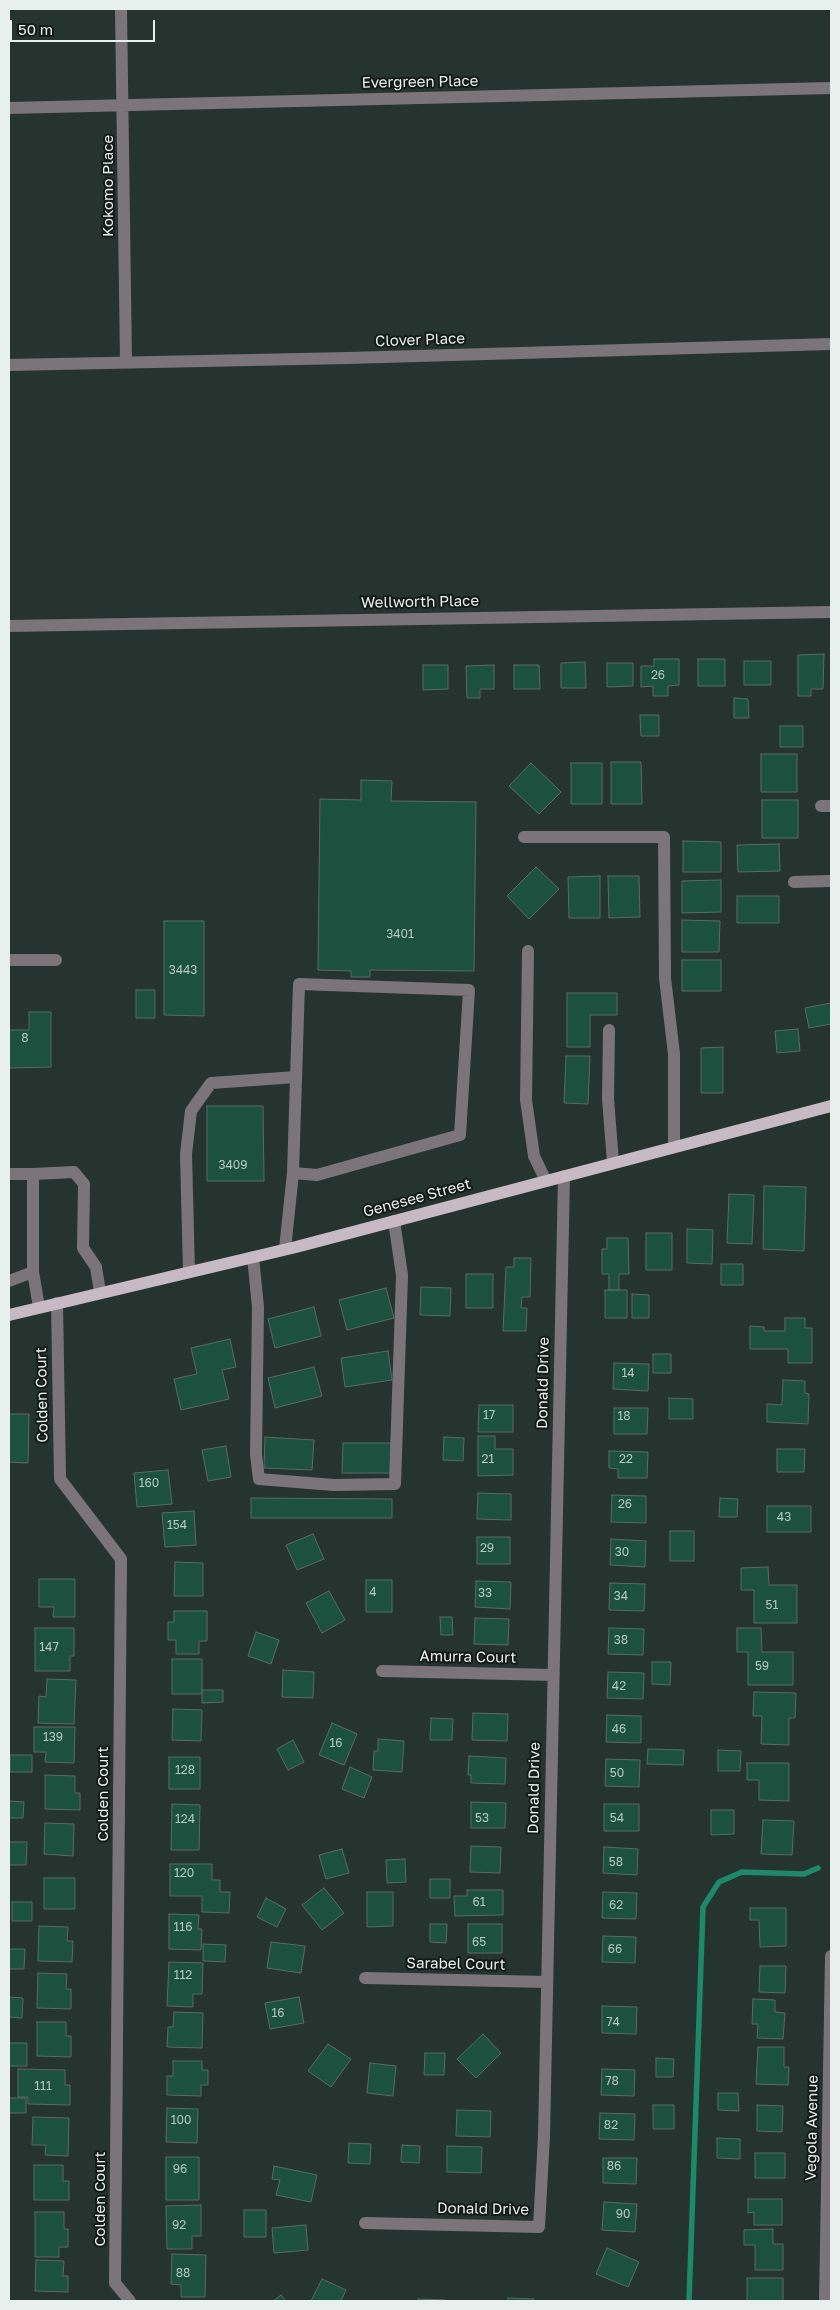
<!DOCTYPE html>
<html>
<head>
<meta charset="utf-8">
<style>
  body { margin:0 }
  #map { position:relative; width:840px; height:2310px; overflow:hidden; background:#25342e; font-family:"Golos Text",sans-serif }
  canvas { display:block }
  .frame { position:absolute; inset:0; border:10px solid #e7f0ec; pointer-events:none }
  .scale { position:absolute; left:10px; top:20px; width:145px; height:22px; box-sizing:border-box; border:2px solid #e7f0ec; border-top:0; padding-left:6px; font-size:15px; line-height:18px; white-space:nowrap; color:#e7f0ec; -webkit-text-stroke:4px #131a17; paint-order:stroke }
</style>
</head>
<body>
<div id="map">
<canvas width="840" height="2310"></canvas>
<div class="frame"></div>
<div class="scale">50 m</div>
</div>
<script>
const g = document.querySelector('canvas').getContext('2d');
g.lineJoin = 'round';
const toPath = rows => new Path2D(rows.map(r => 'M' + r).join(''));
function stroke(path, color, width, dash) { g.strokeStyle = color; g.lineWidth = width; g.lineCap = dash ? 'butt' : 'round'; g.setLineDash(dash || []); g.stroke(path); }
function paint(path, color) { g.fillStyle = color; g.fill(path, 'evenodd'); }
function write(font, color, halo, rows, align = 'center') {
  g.font = font + ' "Golos Text",sans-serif'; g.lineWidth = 4; g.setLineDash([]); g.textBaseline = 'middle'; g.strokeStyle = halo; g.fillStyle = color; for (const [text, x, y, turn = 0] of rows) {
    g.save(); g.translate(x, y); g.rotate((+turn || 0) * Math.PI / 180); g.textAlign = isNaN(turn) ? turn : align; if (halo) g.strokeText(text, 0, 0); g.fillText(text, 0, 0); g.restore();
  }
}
stroke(toPath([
  [689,2301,703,1907,719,1882,742,1872,804,1874,818,1868]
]), '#1e896a', 5.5);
const building = toPath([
  [824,654,823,689,811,689,811,696,798,696,798,655,824,654],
  [654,659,679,659,679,685,668,686,668,696,653,696,653,686,641,687,641,666,654,666,654,659],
  [698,659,725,659,725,686,698,686,698,659],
  [744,661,771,661,771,685,744,685,744,661],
  [585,662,586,688,561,688,561,663,585,662],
  [607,663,633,663,633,686,607,687,607,663],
  [423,665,448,665,448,689,423,690,423,665],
  [494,665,494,689,480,689,480,698,467,698,466,666,494,665],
  [514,665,539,665,540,689,514,689,514,665],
  [734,698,748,699,749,718,734,718,734,698],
  [640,715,659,715,659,736,641,736,640,715],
  [780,726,803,726,803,747,780,747,780,726],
  [761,754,797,754,797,792,761,792,761,754],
  [611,762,641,762,642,804,611,804,611,762],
  [531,763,561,792,539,814,509,786,531,763],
  [571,763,602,763,602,804,571,804,571,763],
  [361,780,392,781,391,801,476,802,474,971,370,970,370,977,351,977,351,971,318,970,320,799,361,800,361,780],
  [762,800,798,800,798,838,762,838,762,800],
  [683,841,721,842,721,872,683,872,683,841],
  [779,844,780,871,738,872,737,845,779,844],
  [536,867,559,889,529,919,507,896,536,867],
  [600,876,600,918,569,918,568,877,600,876],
  [608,876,639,876,640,917,609,918,608,876],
  [721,880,721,912,682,913,682,881,721,880],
  [737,896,779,896,779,923,737,923,737,896],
  [682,920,720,921,719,952,682,952,682,920],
  [164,921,204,921,204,1016,164,1015,164,921],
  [682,960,721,960,721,991,682,991,682,960],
  [136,990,155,990,155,1018,136,1018,136,990],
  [567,993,617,993,617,1015,590,1015,590,1047,567,1047,567,993],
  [831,1003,831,1024,809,1028,805,1008,831,1003],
  [29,1012,51,1012,51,1067,9,1068,9,1030,29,1030,29,1012],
  [798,1029,800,1051,777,1053,775,1031,798,1029],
  [723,1047,723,1093,701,1093,701,1048,723,1047],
  [566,1056,590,1056,588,1104,564,1103,566,1056],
  [207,1106,263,1106,264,1181,207,1181,207,1106],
  [764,1186,806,1187,804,1251,763,1249,764,1186],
  [729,1194,754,1195,752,1244,727,1243,729,1194],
  [687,1229,713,1230,712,1264,687,1263,687,1229],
  [646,1233,672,1233,672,1270,646,1270,646,1233],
  [607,1238,628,1238,629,1274,619,1274,619,1290,609,1290,609,1274,602,1274,602,1249,607,1249,607,1238],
  [514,1258,531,1258,530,1297,522,1297,521,1308,527,1308,526,1331,503,1331,506,1267,514,1267,514,1258],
  [721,1264,743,1264,743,1285,721,1285,721,1264],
  [466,1274,493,1274,493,1308,466,1308,466,1274],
  [421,1287,451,1288,450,1316,420,1315,421,1287],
  [386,1288,394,1318,347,1330,339,1300,386,1288],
  [605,1290,627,1290,627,1318,605,1318,605,1290],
  [632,1294,649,1295,649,1318,632,1318,632,1294],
  [314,1307,321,1336,275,1348,268,1319,314,1307],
  [785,1318,805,1318,805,1328,812,1328,812,1363,788,1363,788,1349,750,1349,750,1326,764,1327,764,1331,785,1331,785,1318],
  [230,1339,236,1367,222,1370,229,1399,181,1410,174,1379,197,1374,191,1348,230,1339],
  [388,1351,392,1380,345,1387,341,1358,388,1351],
  [653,1354,671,1354,671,1373,653,1373,653,1354],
  [614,1363,649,1364,648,1391,613,1389,614,1363],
  [314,1367,322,1396,275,1408,268,1378,314,1367],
  [783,1380,805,1381,805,1393,809,1394,808,1424,767,1422,767,1404,782,1405,783,1380],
  [669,1398,693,1399,693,1419,669,1419,669,1398],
  [479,1405,513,1405,513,1432,478,1432,479,1405],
  [614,1408,648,1408,647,1434,614,1434,614,1408],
  [9,1414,29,1414,28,1463,9,1462,9,1414],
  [478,1436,495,1436,495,1449,513,1449,513,1475,478,1476,478,1436],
  [265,1437,314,1440,312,1470,264,1468,265,1437],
  [444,1437,464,1438,463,1461,443,1460,444,1437],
  [343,1443,391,1443,391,1473,342,1473,343,1443],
  [226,1446,231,1477,208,1481,202,1450,226,1446],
  [777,1449,805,1449,804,1472,777,1472,777,1449],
  [609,1451,648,1452,647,1478,618,1478,618,1469,609,1468,609,1451],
  [168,1470,172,1504,137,1507,134,1473,168,1470],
  [478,1493,511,1494,511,1520,477,1519,478,1493],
  [612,1495,646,1496,646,1523,611,1522,612,1495],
  [251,1498,392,1499,392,1518,251,1518,251,1498],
  [720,1498,738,1499,737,1517,719,1517,720,1498],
  [767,1506,811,1506,811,1532,767,1532,767,1506],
  [194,1511,196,1545,165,1547,162,1513,194,1511],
  [670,1531,694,1531,694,1561,670,1561,670,1531],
  [313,1534,324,1559,297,1570,286,1545,313,1534],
  [477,1537,510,1537,510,1564,477,1564,477,1537],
  [611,1539,646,1541,645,1567,610,1565,611,1539],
  [175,1562,203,1563,203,1596,174,1596,175,1562],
  [768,1567,769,1585,797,1585,797,1623,754,1623,754,1590,741,1590,741,1568,768,1567],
  [39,1579,75,1579,75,1617,53,1617,54,1607,39,1607,39,1579],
  [366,1580,392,1580,392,1612,366,1612,366,1580],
  [476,1581,511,1582,510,1609,475,1607,476,1581],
  [610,1583,645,1584,644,1611,609,1610,610,1583],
  [329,1591,345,1620,322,1633,306,1603,329,1591],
  [174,1611,207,1611,207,1641,199,1641,199,1654,176,1654,176,1640,168,1640,168,1622,174,1622,174,1611],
  [440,1617,452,1617,453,1635,441,1635,440,1617],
  [475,1618,509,1619,508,1645,474,1644,475,1618],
  [35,1628,74,1628,74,1656,70,1656,70,1671,35,1671,35,1628],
  [609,1628,644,1629,643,1655,608,1654,609,1628],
  [737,1628,761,1628,762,1652,793,1652,793,1685,748,1685,748,1652,737,1652,737,1628],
  [256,1632,279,1640,271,1664,248,1656,256,1632],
  [172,1659,202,1659,202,1694,172,1694,172,1659],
  [652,1662,671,1662,670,1685,652,1684,652,1662],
  [283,1670,314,1672,313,1698,282,1697,283,1670],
  [608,1672,644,1673,643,1699,607,1698,608,1672],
  [47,1679,76,1680,74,1724,38,1723,39,1696,46,1697,47,1679],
  [202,1690,223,1690,223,1702,202,1703,202,1690],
  [754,1692,796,1693,795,1718,789,1718,789,1745,761,1744,762,1716,753,1716,754,1692],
  [173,1709,202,1710,201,1741,172,1740,173,1709],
  [473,1713,508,1714,507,1741,472,1740,473,1713],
  [607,1715,641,1716,641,1743,606,1742,607,1715],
  [431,1718,453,1719,452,1740,430,1740,431,1718],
  [332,1723,357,1734,344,1765,319,1755,332,1723],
  [34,1727,75,1727,74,1763,45,1762,46,1752,34,1752,34,1727],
  [378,1739,404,1741,402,1772,373,1770,374,1751,378,1751,378,1739],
  [293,1740,304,1762,288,1770,277,1749,293,1740],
  [648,1749,684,1750,683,1765,647,1764,648,1749],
  [718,1750,741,1751,740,1771,718,1771,718,1750],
  [10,1755,32,1755,32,1772,10,1772,10,1755],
  [469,1756,506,1758,505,1784,471,1783,471,1775,468,1775,469,1756],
  [169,1757,200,1757,200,1789,169,1789,169,1757],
  [606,1759,640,1760,639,1787,605,1786,606,1759],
  [747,1763,789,1763,789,1801,759,1800,759,1780,747,1780,747,1763],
  [350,1767,372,1777,364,1798,342,1789,350,1767],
  [45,1775,75,1776,75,1793,80,1793,80,1810,45,1809,45,1775],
  [9,1801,24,1802,23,1818,9,1818,9,1801],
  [471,1802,506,1803,505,1828,471,1828,471,1802],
  [172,1804,200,1805,199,1850,171,1850,172,1804],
  [604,1804,639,1804,639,1831,604,1831,604,1804],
  [711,1810,734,1810,734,1834,711,1835,711,1810],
  [763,1820,794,1821,792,1855,761,1854,763,1820],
  [45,1823,74,1824,73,1856,44,1854,45,1823],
  [9,1842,27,1842,26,1865,9,1865,9,1842],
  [471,1846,501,1847,500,1873,470,1872,471,1846],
  [604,1847,638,1849,637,1875,603,1873,604,1847],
  [342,1849,349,1873,326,1879,319,1855,342,1849],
  [405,1859,406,1882,387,1883,386,1860,405,1859],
  [170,1864,212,1864,212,1880,220,1880,220,1892,230,1892,229,1913,202,1912,202,1896,170,1896,170,1864],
  [44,1878,75,1878,75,1909,44,1909,44,1878],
  [430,1879,450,1879,450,1898,430,1898,430,1879],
  [324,1888,344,1913,322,1930,302,1905,324,1888],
  [467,1890,503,1890,503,1915,455,1916,454,1896,467,1896,467,1890],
  [367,1892,393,1892,393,1926,367,1927,367,1892],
  [603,1892,637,1893,636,1919,602,1918,603,1892],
  [266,1898,286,1909,277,1927,257,1917,266,1898],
  [12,1902,32,1902,32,1921,12,1921,12,1902],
  [750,1908,786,1908,786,1946,760,1947,759,1920,750,1920,750,1908],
  [169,1914,199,1915,198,1929,202,1929,201,1950,169,1949,169,1914],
  [430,1924,447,1924,446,1943,430,1942,430,1924],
  [468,1924,502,1924,502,1953,468,1953,468,1924],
  [39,1926,68,1927,67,1941,73,1941,72,1962,38,1961,39,1926],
  [603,1936,636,1937,635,1963,602,1962,603,1936],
  [271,1942,305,1946,301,1973,267,1968,271,1942],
  [203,1944,226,1945,225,1962,203,1961,203,1944],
  [9,1949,25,1949,24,1969,9,1969,9,1949],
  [169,1962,203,1963,202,1994,193,1994,193,2007,167,2006,169,1962],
  [760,1966,786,1966,785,1993,759,1992,760,1966],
  [38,1973,67,1974,66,1989,71,1989,71,2009,37,2008,38,1973],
  [9,1997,23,1998,22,2018,9,2017,9,1997],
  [299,1997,304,2023,270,2029,265,2003,299,1997],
  [753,1999,775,2000,775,2012,785,2013,783,2039,757,2038,758,2024,752,2024,753,1999],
  [602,2006,637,2007,636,2034,602,2033,602,2006],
  [174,2012,203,2013,202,2048,167,2047,168,2027,173,2027,174,2012],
  [37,2022,66,2022,66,2036,71,2036,71,2057,37,2056,37,2022],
  [483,2034,501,2053,476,2078,457,2059,483,2034],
  [9,2043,27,2043,27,2066,9,2066,9,2043],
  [328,2044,351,2059,331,2087,308,2071,328,2044],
  [758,2047,784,2047,784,2067,789,2067,788,2085,756,2084,758,2047],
  [425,2053,445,2053,444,2075,424,2075,425,2053],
  [656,2058,674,2059,673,2077,656,2077,656,2058],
  [173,2061,202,2061,202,2070,208,2070,208,2085,201,2085,201,2096,167,2095,167,2076,173,2076,173,2061],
  [370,2063,396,2066,393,2096,367,2093,370,2063],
  [18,2069,65,2070,65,2085,70,2085,70,2105,28,2104,28,2097,18,2097,18,2069],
  [602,2069,635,2070,634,2096,601,2095,602,2069],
  [718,2093,738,2093,739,2111,718,2110,718,2093],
  [9,2098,26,2098,26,2113,9,2113,9,2098],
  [653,2105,674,2105,674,2129,653,2129,653,2105],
  [757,2105,783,2106,782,2132,757,2131,757,2105],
  [167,2108,198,2109,197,2143,166,2142,167,2108],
  [457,2110,491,2111,490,2137,456,2136,457,2110],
  [600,2113,635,2114,634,2140,599,2139,600,2113],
  [33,2117,69,2118,68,2156,45,2155,46,2145,32,2145,33,2117],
  [717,2138,740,2139,740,2159,717,2158,717,2138],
  [349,2143,371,2144,370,2164,348,2163,349,2143],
  [402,2145,420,2146,419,2163,401,2162,402,2145],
  [447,2146,482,2147,481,2173,447,2172,447,2146],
  [755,2153,785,2153,785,2178,755,2178,755,2153],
  [166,2157,199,2157,199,2200,166,2200,166,2157],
  [603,2158,637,2158,636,2184,603,2183,603,2158],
  [34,2165,63,2165,63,2181,69,2181,69,2200,34,2200,34,2165],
  [274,2166,317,2175,311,2202,276,2195,280,2180,272,2179,274,2166],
  [748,2199,782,2199,782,2225,754,2225,754,2212,748,2213,748,2199],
  [604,2202,637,2204,635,2232,602,2230,604,2202],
  [201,2205,201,2236,192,2236,192,2249,167,2249,166,2206,201,2205],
  [244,2210,266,2210,266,2237,244,2237,244,2210],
  [35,2212,64,2212,64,2229,68,2229,68,2247,59,2247,59,2257,35,2257,35,2212],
  [306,2225,308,2250,274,2253,272,2228,306,2225],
  [773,2229,773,2244,783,2244,783,2270,755,2270,755,2245,744,2245,744,2230,773,2229],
  [607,2248,639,2262,628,2287,596,2274,607,2248],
  [172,2254,206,2255,205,2297,181,2297,181,2285,171,2284,172,2254],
  [36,2260,64,2261,63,2276,68,2276,68,2292,35,2291,36,2260],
  [747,2278,783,2278,783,2301,747,2301,747,2278],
  [322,2279,346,2290,341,2301,311,2301,322,2279],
  [281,2295,286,2301,273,2301,281,2295],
  [508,2298,534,2299,534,2301,508,2301,508,2298],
  [418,2299,446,2300,446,2301,418,2301,418,2299]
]);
paint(building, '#1c503f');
stroke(building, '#5b6b64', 1);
stroke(toPath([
  [121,9,126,362],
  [9,108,831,88],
  [9,365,348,358,831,344],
  [9,626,831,612],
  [821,806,831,806],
  [524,837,664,837,665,978,674,1054,674,1147],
  [794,882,831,881],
  [528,951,526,1100,534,1156,546,1181],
  [9,960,56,960],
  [609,1030,608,1099,613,1162],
  [9,1174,33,1174],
  [285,1249,293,1173,299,984,469,990,460,1135,317,1175,293,1173],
  [253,1257,258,1307,256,1455,259,1479,334,1485,395,1484,402,1275,394,1221],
  [189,1272,186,1154,191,1111,211,1083,296,1077],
  [9,1281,33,1272],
  [57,1303,60,1479,121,1559,115,2283,130,2301],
  [39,1307,33,1272,33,1174,74,1172,84,1184,83,1248,96,1267,100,1292],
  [382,1671,553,1675],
  [365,1978,547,1982],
  [365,2223,539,2227,544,2136,564,1176],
  [825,2301,831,1956]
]), '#7b757a', 12);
stroke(toPath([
  [9,1315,296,1247,831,1106]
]), '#c7bac4', 12);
write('12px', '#b4c8c1', null, [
  ["26",658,675],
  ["3401",400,934],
  ["3443",183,970],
  ["8",25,1038],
  ["3409",233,1165],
  ["14",628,1373],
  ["17",489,1415],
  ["18",624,1416],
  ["21",488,1459],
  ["22",626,1459],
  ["160",149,1483],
  ["26",625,1504],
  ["43",784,1517],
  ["154",177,1525],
  ["29",487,1548],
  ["30",622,1552],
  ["4",373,1592],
  ["33",485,1593],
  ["34",621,1596],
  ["51",772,1605],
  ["38",621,1640],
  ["147",49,1647],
  ["59",762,1666],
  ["42",619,1686],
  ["46",619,1729],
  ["139",53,1737],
  ["16",336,1743],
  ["128",185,1770],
  ["50",617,1773],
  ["53",482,1818],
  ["54",617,1818],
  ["124",185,1819],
  ["58",616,1862],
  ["120",184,1873],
  ["61",479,1902],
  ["62",616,1905],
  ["116",183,1927],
  ["65",479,1942],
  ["66",615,1949],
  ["112",183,1975],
  ["16",278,2013],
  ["74",613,2022],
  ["78",612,2081],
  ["111",43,2086],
  ["100",181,2120],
  ["82",611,2125],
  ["86",614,2166],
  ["96",180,2169],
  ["90",623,2214],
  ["92",179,2225],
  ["88",183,2273]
]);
write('15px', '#e7f0ec', '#131a17', [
  ["Evergreen Place",420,82,-1],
  ["Kokomo Place",108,186,-90],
  ["Clover Place",420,340,-2],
  ["Wellworth Place",420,602,-1],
  ["Genesee Street",417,1198,-15],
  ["Donald Drive",543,1383,-89],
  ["Colden Court",42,1395,-91],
  ["Amurra Court",468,1657,1],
  ["Donald Drive",534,1788,-89],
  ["Colden Court",103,1794,-90],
  ["Sarabel Court",456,1964,1],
  ["Vegola Avenue",812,2128,-89],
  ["Colden Court",100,2199,-90],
  ["Donald Drive",483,2209,1]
]);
</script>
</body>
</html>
